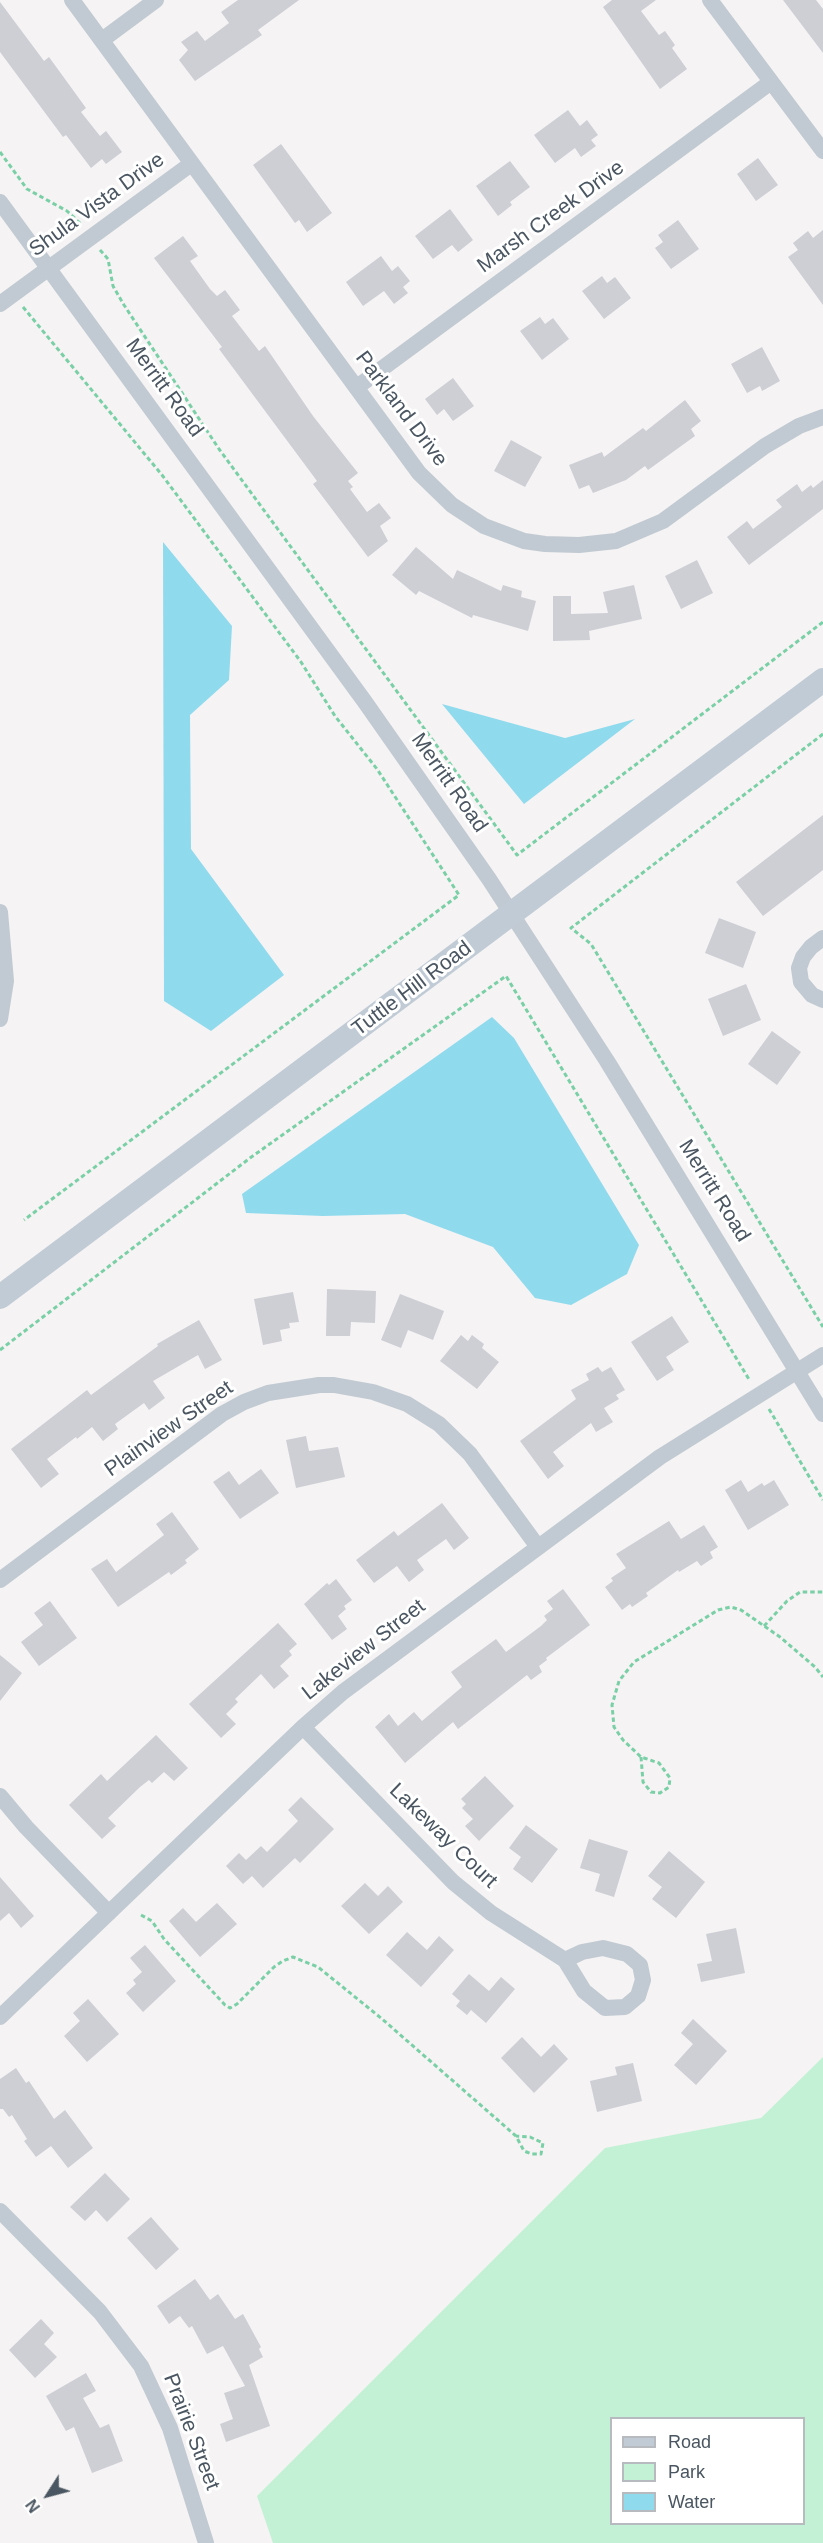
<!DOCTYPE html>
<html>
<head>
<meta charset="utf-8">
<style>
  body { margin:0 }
  #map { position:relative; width:823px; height:2543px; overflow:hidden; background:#f5f3f3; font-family:Helvetica,sans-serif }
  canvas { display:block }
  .legend { position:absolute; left:610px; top:2417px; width:195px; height:108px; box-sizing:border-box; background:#fff; border:2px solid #b7bbc0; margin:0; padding:8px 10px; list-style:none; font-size:18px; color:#4a5661 }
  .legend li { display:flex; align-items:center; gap:12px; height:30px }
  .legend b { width:30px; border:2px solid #b7bbc0 }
  .north { position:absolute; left:18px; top:2465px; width:60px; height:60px; -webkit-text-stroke:4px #fff; paint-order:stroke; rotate:234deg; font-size:16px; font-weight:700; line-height:24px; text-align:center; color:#4a5661 }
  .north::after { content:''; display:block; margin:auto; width:21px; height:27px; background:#4a5661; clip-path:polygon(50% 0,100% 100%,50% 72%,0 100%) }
</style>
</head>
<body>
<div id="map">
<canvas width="823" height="2543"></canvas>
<ul class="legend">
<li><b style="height:8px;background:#c1cbd6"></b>Road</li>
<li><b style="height:16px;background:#c3f1d5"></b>Park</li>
<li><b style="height:16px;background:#90daee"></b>Water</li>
</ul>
<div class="north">N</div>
</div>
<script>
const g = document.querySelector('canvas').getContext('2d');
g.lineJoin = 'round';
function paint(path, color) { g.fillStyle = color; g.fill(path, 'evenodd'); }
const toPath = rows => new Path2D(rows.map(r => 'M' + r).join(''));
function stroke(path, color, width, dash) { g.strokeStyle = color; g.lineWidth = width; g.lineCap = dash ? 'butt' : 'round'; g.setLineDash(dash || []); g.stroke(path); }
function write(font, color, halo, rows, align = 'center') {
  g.font = font + ' Helvetica,sans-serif'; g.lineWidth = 6; g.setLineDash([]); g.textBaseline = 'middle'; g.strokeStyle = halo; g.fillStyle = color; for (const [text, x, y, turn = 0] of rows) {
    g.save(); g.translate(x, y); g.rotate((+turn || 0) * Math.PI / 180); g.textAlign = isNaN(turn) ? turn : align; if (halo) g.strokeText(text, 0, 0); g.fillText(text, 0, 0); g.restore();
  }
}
paint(toPath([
  [823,2057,823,2543,273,2543,257,2496,605,2148,761,2118],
  [612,2418,804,2418,804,2524,612,2524]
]), '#c3f1d5');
paint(toPath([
  [163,542,232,626,229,680,190,715,191,849,284,975,211,1031,164,1001],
  [442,704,565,738,635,719,524,804],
  [492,1017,514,1038,639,1245,627,1274,571,1305,535,1298,493,1247,405,1214,323,1216,246,1213,242,1194]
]), '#90daee');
paint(toPath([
  [238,0,299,0,258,30,262,35,195,81,179,60,188,50,181,42,197,31,205,41,229,23,221,12],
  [612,0,656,0,641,11,659,35,665,31,675,45,672,48,687,69,660,89,603,7],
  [783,0,816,0,823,9,823,53],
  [0,2,44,61,49,57,86,108,81,112,100,136,106,131,122,152,106,164,102,159,91,168,66,135,63,137,0,52],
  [568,110,580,126,587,120,598,135,591,140,596,146,581,157,575,148,555,163,534,135],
  [281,144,332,213,307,232,299,220,295,223,253,165],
  [758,158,778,185,756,201,737,174],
  [510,161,530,187,510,202,512,205,498,216,476,186],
  [450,209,473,240,458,252,452,245,433,259,415,236],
  [678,220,699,249,671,269,655,248,663,242,658,235],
  [823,230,823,305,788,257,798,250,793,243,808,231,813,238],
  [183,236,198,256,190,261,210,289,217,296,225,290,240,310,232,316,259,351,265,346,313,416,358,473,348,481,353,487,350,489,367,512,379,503,391,518,380,526,388,541,368,557,313,484,317,481,219,349,222,347,154,258],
  [381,256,392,271,398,266,410,281,403,287,408,293,394,304,384,291,363,306,346,282],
  [602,276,607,283,615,277,631,298,604,319,582,291],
  [540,317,545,324,553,318,569,339,542,360,520,331],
  [762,347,780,381,762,391,760,386,747,393,731,364],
  [453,378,474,406,453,421,444,409,437,415,425,399],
  [685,400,701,421,691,429,695,436,648,470,645,466,626,480,593,493,589,485,579,489,569,465,602,452,604,457,643,428,646,431],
  [511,440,542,457,525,487,494,471],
  [823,480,823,509,749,565,727,537,747,521,753,529,782,507,776,500,797,484,802,492,811,485,813,488],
  [416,547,453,579,457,570,501,591,503,585,522,591,521,597,536,601,528,631,473,615,472,618,419,591,416,595,392,575],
  [697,560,713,593,681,609,665,576],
  [634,585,642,619,589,631,590,640,553,641,553,596,571,596,571,614,608,613,603,592],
  [823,815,823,870,763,916,736,882],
  [719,918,756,932,743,968,705,953],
  [746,984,761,1020,723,1036,708,999],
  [772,1031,801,1052,777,1085,748,1064],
  [327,1289,376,1291,375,1323,351,1322,350,1336,326,1336],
  [293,1292,299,1322,289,1323,290,1328,280,1330,282,1341,263,1345,254,1299],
  [400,1294,444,1311,433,1340,408,1330,401,1348,381,1340],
  [672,1316,689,1342,666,1357,674,1370,657,1381,631,1342],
  [199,1320,222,1360,205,1369,198,1355,153,1381,165,1398,149,1410,144,1403,115,1424,118,1429,103,1441,92,1427,77,1439,76,1437,47,1459,59,1474,41,1488,11,1449,87,1390,91,1395,158,1346,157,1344],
  [461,1335,468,1341,472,1335,484,1344,482,1348,499,1362,477,1389,440,1361],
  [598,1367,602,1372,611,1367,625,1390,616,1395,619,1399,604,1408,613,1422,596,1432,591,1423,553,1452,564,1466,548,1479,520,1441,576,1399,571,1390,589,1380,586,1374],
  [306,1436,309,1451,338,1447,345,1477,296,1488,286,1440],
  [261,1469,279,1493,240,1519,213,1482,229,1471,239,1485],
  [741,1480,748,1492,762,1483,764,1486,774,1480,789,1505,748,1530,725,1490],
  [442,1503,469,1538,454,1550,446,1539,417,1560,424,1570,409,1582,397,1566,374,1583,356,1560,394,1531,398,1536],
  [172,1512,199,1549,185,1560,187,1563,171,1575,169,1572,118,1607,91,1569,107,1559,116,1572,164,1535,156,1524],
  [669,1521,681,1539,704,1525,718,1547,710,1552,713,1558,701,1566,697,1561,679,1572,678,1570,646,1593,648,1596,632,1607,630,1604,622,1610,605,1587,613,1581,611,1578,626,1568,616,1554],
  [336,1579,352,1600,344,1606,346,1609,338,1616,347,1629,332,1640,304,1604,327,1583,329,1585],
  [563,1589,590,1625,546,1658,547,1660,539,1666,542,1672,531,1680,527,1675,458,1729,453,1722,405,1763,375,1727,389,1714,398,1726,414,1712,422,1721,462,1687,451,1672,496,1639,506,1652,541,1626,547,1620,544,1616,553,1609,547,1601],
  [50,1601,77,1638,39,1666,21,1642,43,1625,34,1613],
  [278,1623,297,1644,289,1651,292,1655,280,1666,289,1676,274,1689,261,1674,235,1699,238,1702,226,1714,236,1724,221,1738,189,1704],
  [0,1655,22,1673,0,1701],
  [156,1735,188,1768,174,1781,164,1772,152,1783,149,1780,140,1787,108,1818,116,1826,102,1839,69,1805,101,1774,107,1781],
  [485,1776,514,1806,479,1841,465,1826,473,1819,462,1808,466,1804,461,1799],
  [301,1797,334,1829,300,1863,295,1858,263,1888,252,1876,243,1884,226,1866,239,1853,246,1860,261,1846,267,1852,298,1821,288,1810],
  [526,1825,558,1849,532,1883,513,1869,521,1857,509,1848],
  [589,1839,628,1851,614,1897,595,1891,600,1874,580,1868],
  [669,1851,705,1882,676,1918,652,1899,662,1887,648,1876],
  [0,1877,34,1916,21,1928,9,1913,0,1921],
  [365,1883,378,1896,388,1886,403,1902,369,1934,341,1906],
  [217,1903,237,1924,200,1957,169,1921,183,1908,196,1922],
  [736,1928,745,1973,701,1982,697,1964,712,1961,706,1934],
  [407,1932,427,1950,439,1936,454,1950,421,1987,386,1955],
  [145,1945,176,1981,143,2012,126,1993,136,1984,133,1980,142,1972,130,1958],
  [469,1974,489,1991,501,1977,515,1989,486,2023,471,2010,467,2015,456,2006,460,2001,452,1994],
  [88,1999,119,2034,87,2062,64,2036,80,2021,73,2013],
  [693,2019,727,2051,696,2085,674,2065,693,2044,681,2033],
  [522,2037,541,2057,554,2044,568,2059,534,2093,501,2058],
  [633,2063,642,2101,597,2112,590,2081,617,2075,615,2067],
  [16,2068,26,2083,29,2081,54,2119,65,2110,93,2148,68,2168,51,2146,36,2157,24,2141,27,2139,12,2115,9,2117,3,2109,0,2109,0,2079],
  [105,2173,130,2199,107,2222,96,2210,85,2221,70,2207],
  [151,2217,179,2249,156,2270,127,2238],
  [195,2279,210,2300,218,2294,235,2319,243,2314,261,2347,259,2349,263,2357,249,2365,270,2426,226,2442,220,2424,233,2419,224,2393,245,2386,223,2346,207,2354,192,2326,189,2328,180,2316,169,2324,157,2306],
  [41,2319,54,2333,44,2344,57,2357,35,2378,9,2350],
  [86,2373,96,2391,83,2398,100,2428,109,2424,123,2461,92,2473,74,2427,66,2431,46,2396]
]), '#cdcfd5');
stroke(toPath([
  [0,152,27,189,67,211,82,225],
  [100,250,108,259,113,286,124,305,219,449,517,855,823,622],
  [23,307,162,475,301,662,335,716,377,769,459,895,24,1220],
  [823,734,571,928,591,944,823,1327],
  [0,1350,250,1158,506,976,750,1381],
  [769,1409,823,1500],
  [764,1626,787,1601,800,1592,823,1592],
  [641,1757,643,1782,651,1792,660,1793,669,1787,670,1778,659,1763,641,1757,623,1740,614,1727,612,1705,619,1681,634,1662,718,1610,731,1607,741,1610,780,1637,815,1667,823,1677],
  [141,1915,152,1921,164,1939,225,2005,230,2008,237,2004,274,1967,283,1961,293,1957,318,1967,381,2018,516,2136,524,2151,532,2154,541,2154,543,2143,530,2137,516,2136]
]), '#7ad0a6', 3, [4.5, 3]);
stroke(toPath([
  [72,0,419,473,452,505,484,526,524,541,545,544,579,545,616,541,663,521,765,446,799,426,823,417],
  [710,0,823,151],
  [102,40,156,0],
  [0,202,365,702,489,879,607,1061,823,1414],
  [0,304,191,164],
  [357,387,771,82],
  [0,912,6,981,0,1019],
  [823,938,811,947,803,957,799,968,801,982,812,995,823,1000],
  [0,1580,222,1414,244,1402,268,1393,319,1385,334,1385,373,1392,407,1404,439,1424,470,1454,538,1547],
  [303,1727,453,1882,491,1913,565,1960,584,1991,605,2008,625,2007,638,1996,643,1980,640,1965,627,1954,603,1948,582,1952,565,1960],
  [0,1796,26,1827,109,1913],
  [0,2017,303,1727,343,1692,660,1457,823,1355],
  [0,2211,100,2312,141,2366,170,2428,206,2543]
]), '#c1cad2', 16);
stroke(toPath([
  [0,1297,823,680]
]), '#c1cbd6', 24);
write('21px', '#4a5661', '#fff', [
  ["Shula Vista Drive",97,205,-36],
  ["Marsh Creek Drive",551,217,-36],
  ["Merritt Road",164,388,54],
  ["Parkland Drive",401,409,53],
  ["Merritt Road",449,783,55],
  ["Tuttle Hill Road",412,989,-37],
  ["Merritt Road",714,1191,58],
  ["Plainview Street",169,1429,-35],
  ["Lakeview Street",364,1650,-38],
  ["Lakeway Court",443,1836,44],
  ["Prairie Street",191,2432,69]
]);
</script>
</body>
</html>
